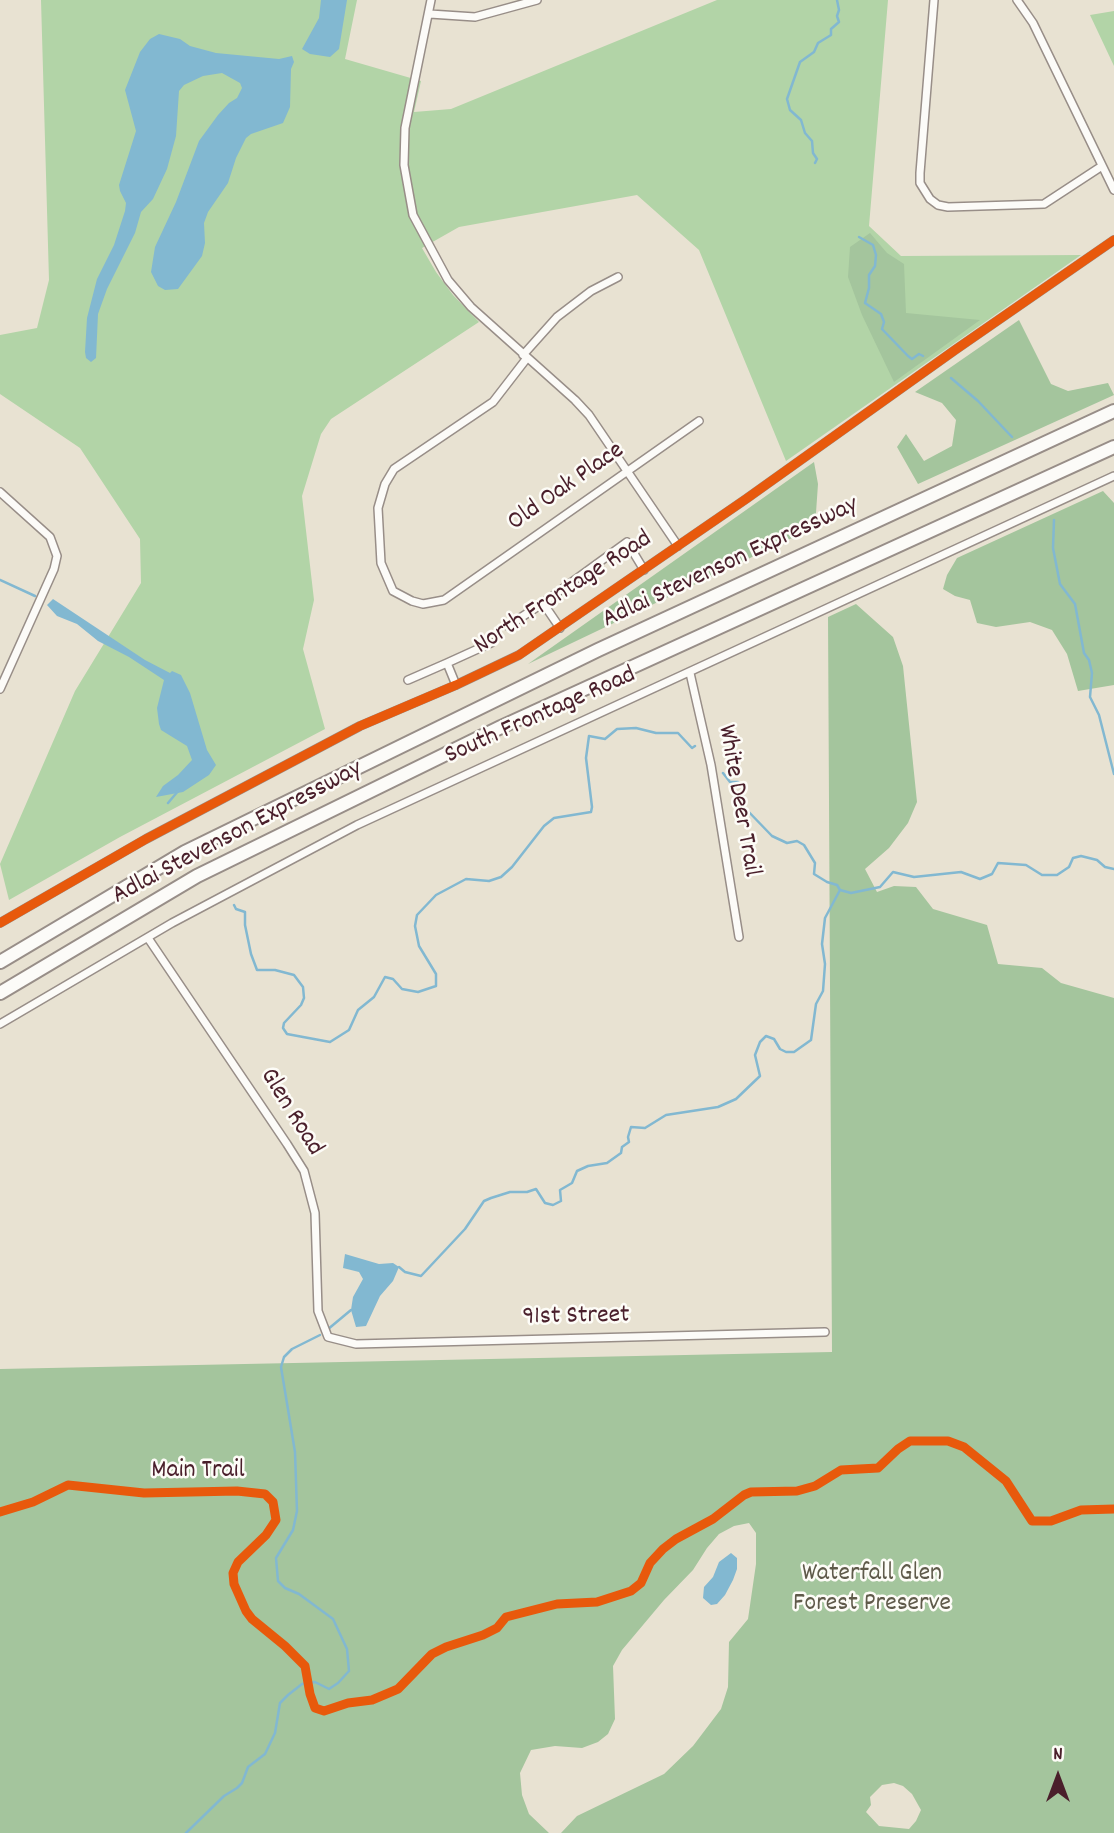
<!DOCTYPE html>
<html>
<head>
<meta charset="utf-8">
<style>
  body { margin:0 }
  #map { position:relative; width:1114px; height:1833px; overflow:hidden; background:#e8e2d2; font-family:Dekko,sans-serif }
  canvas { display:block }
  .north { position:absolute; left:1023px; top:1742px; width:70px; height:70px; -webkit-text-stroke:5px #fdfcf7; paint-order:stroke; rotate:0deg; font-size:19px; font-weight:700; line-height:28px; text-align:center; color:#4a1f2b }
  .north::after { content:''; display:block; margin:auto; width:24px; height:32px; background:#4a1f2b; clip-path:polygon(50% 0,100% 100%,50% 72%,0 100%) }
</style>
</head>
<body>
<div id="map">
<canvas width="1114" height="1833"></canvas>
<div class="north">N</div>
</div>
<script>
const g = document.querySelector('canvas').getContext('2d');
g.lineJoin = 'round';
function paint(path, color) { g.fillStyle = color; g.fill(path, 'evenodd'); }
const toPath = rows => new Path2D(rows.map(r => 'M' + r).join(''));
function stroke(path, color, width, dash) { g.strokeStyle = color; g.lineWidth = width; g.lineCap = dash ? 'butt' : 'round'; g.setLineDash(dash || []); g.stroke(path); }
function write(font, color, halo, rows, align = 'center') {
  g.font = font + ' Dekko,sans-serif'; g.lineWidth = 5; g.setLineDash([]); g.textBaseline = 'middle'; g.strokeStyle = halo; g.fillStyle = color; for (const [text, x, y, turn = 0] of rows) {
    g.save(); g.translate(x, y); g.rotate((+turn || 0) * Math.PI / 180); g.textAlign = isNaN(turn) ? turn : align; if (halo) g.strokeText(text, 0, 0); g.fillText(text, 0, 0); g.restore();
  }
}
paint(toPath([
  [41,0,357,0,345,59,421,81,414,112,451,109,717,0,888,0,869,226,901,256,1081,255,786,461,699,250,637,195,459,227,422,248,436,272,453,295,479,322,331,419,321,434,302,496,314,600,303,649,325,729,120,837,9,900,0,864,75,691,141,583,140,539,80,448,0,394,0,335,37,328,49,280],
  [1114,11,1114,66,1090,15]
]), '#b2d4a7');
paint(toPath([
  [870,233,887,253,904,264,906,313,980,320,894,382,862,315,848,277,850,247],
  [1019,320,1051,384,1068,391,1108,383,1114,395,918,484,897,447,906,434,924,461,952,446,956,420,942,403,915,392],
  [814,462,818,484,815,527,528,664],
  [1103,491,1114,503,1114,685,1078,691,1067,654,1052,630,1030,622,996,627,977,623,970,600,955,596,943,589,947,575,957,558],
  [856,604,893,637,903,666,917,802,908,823,889,848,865,869,877,892,894,886,916,887,933,909,987,925,998,964,1042,968,1061,983,1114,998,1114,1833,561,1833,577,1816,664,1774,693,1746,721,1709,728,1687,729,1642,748,1619,756,1564,756,1533,749,1523,734,1526,719,1534,707,1548,693,1570,664,1600,622,1650,613,1666,615,1719,608,1734,598,1742,582,1748,555,1746,531,1750,520,1773,522,1795,529,1814,549,1833,0,1833,0,1369,832,1352,828,617],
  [894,1783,903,1786,912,1794,921,1810,916,1821,909,1829,879,1826,866,1812,871,1805,870,1797,882,1785]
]), '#a4c59d');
paint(toPath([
  [321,0,347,0,339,49,330,57,310,54,302,49,319,18],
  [159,34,180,39,190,46,216,53,279,59,292,56,294,62,291,69,290,107,283,123,251,134,246,138,236,158,228,183,208,212,204,223,205,243,202,256,178,289,165,290,158,286,151,272,155,247,176,202,199,141,218,115,229,103,237,98,242,88,240,83,222,73,203,76,184,85,179,91,176,136,167,169,153,199,141,212,135,233,107,289,98,314,96,358,91,362,86,358,85,352,87,318,97,279,114,245,125,211,126,203,120,191,119,185,136,131,125,90,140,52,150,39],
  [53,599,145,660,170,673,172,671,181,675,190,693,207,750,216,765,209,775,183,792,156,797,163,786,178,775,192,760,187,746,161,730,159,724,157,708,164,680,129,657,98,641,77,624,57,616,47,605],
  [345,1254,379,1264,393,1263,399,1267,393,1281,380,1296,366,1326,356,1327,351,1310,353,1297,363,1279,359,1272,343,1268],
  [731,1553,737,1558,737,1569,733,1580,725,1595,717,1604,711,1605,703,1598,704,1587,713,1577,719,1562]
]), '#82b8d1');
stroke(toPath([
  [815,163,817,159,813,153,812,141,805,133,801,120,790,110,787,99,800,62,814,52,818,43,831,35,831,29,839,22,837,16,839,10,837,0],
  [859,237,873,245,876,255,875,266,869,275,869,288,865,303,881,314,884,322,882,329,908,356,912,359,919,354,923,356],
  [951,378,978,401,1012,437],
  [1054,520,1053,548,1060,584,1075,604,1084,653,1089,660,1092,673,1090,697,1099,715,1114,774],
  [0,580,35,596],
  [723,773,730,782,738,782,742,786,744,791,742,800,745,808,772,836,787,843,797,841,804,845,815,863,814,874,827,882,837,885,840,890,851,893,880,887,893,872,914,877,961,872,980,879,992,874,998,863,1026,865,1042,875,1057,875,1069,867,1073,858,1081,856,1097,860,1105,867,1114,869],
  [168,803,179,790],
  [234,905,236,909,245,912,245,925,251,954,257,970,275,970,294,975,303,987,304,998,301,1005,284,1023,283,1028,287,1034,330,1042,349,1030,358,1010,374,997,385,977,393,979,402,989,418,992,436,986,436,974,419,946,415,926,417,915,436,895,466,879,489,881,501,877,512,867,544,826,554,818,591,812,592,807,586,758,589,736,605,739,617,729,636,728,656,733,678,733,692,748,695,746],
  [399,1267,405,1272,421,1276,465,1229,484,1201,491,1198,510,1192,527,1192,536,1189,545,1203,553,1205,561,1201,560,1190,572,1183,577,1171,588,1166,607,1163,621,1153,622,1147,629,1142,628,1137,631,1127,645,1128,666,1115,718,1107,736,1099,760,1076,755,1055,760,1042,766,1036,774,1039,780,1049,786,1052,794,1052,811,1040,816,1004,823,991,825,964,822,944,825,918,840,890],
  [327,1330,351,1310],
  [186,1833,224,1796,237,1788,242,1783,248,1767,265,1754,275,1733,280,1703,288,1695,302,1684,315,1682,329,1689,338,1683,349,1671,347,1649,333,1619,299,1594,285,1588,278,1581,276,1558,293,1530,297,1511,295,1452,281,1367,284,1357,292,1349,320,1335]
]), '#82b8d1', 2.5);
const street = toPath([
  [431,0,405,128,404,165,413,215,448,280,471,307,575,400,589,415,678,546],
  [934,0,920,173,920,183,930,199,938,205,948,207,1044,204,1102,166],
  [1017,0,1033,23,1114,190],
  [430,14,475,17,537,0],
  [523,355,557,317,591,291,618,277],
  [527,358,493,402,394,469,385,484,378,508,381,563,393,591,412,601,423,604,444,600,699,421],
  [0,492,50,537,57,556,54,569,0,689],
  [508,626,543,603],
  [560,628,543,603,627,542,644,570],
  [690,673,711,765,739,937],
  [408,680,447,663],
  [456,685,447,663,491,643],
  [0,923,146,839,360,726,456,685,519,655,746,499,955,350,1114,240],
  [148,938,287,1144,304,1171,315,1213,318,1311,328,1337,356,1344,825,1332],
  [0,1024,172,923,357,825,1114,476]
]);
const highway = toPath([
  [0,962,185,852,598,650,1114,411],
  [0,993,197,876,501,727,1114,447]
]);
stroke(street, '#988e88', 10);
stroke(highway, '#988e88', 16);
stroke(street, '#fcfbf8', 7);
stroke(highway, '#fcfbf8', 12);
stroke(toPath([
  [0,923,146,839,360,726,456,685,519,655,746,499,955,350,1114,240],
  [0,1512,33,1502,68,1485,144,1493,237,1491,265,1494,273,1502,276,1520,266,1535,238,1562,233,1573,234,1584,246,1611,252,1619,285,1646,305,1666,310,1694,315,1708,324,1711,348,1703,372,1700,398,1689,432,1654,446,1647,483,1635,497,1628,506,1617,557,1604,597,1602,631,1591,641,1583,650,1563,663,1549,676,1539,713,1519,744,1495,751,1492,797,1491,815,1486,841,1470,878,1468,898,1449,910,1441,948,1441,964,1447,1006,1481,1032,1521,1051,1521,1081,1510,1114,1509]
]), '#e8590c', 9);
write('26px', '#4a1f2b', '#fdfcf7', [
  ["Old Oak Place",567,488,-35],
  ["Adlai Stevenson Expressway",731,564,-25],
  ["North Frontage Road",564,594,-33],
  ["South Frontage Road",541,717,-24],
  ["White Deer Trail",737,801,80],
  ["Adlai Stevenson Expressway",238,834,-28],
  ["Glen Road",290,1113,58],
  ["91st Street",576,1318,-1],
  ["Main Trail",198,1472]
]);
write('26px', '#5f5a4a', '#fdfcf7', [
  ["Waterfall Glen",872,1575],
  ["Forest Preserve",872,1605]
]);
</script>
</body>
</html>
